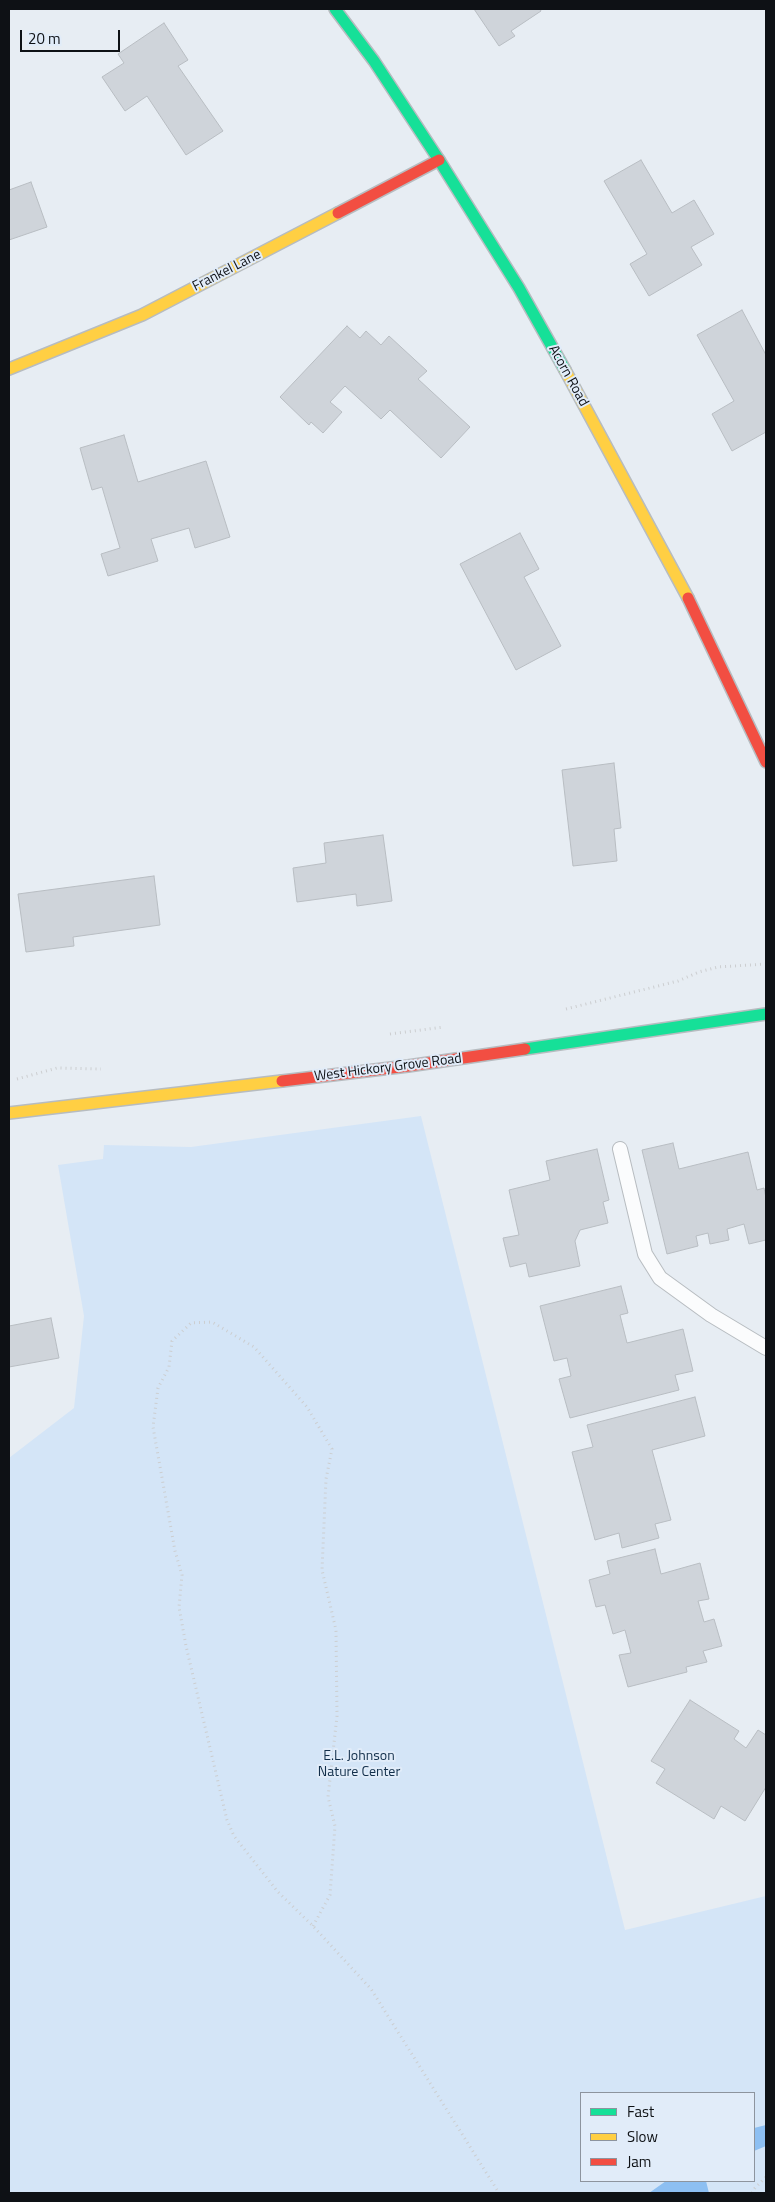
<!DOCTYPE html>
<html>
<head>
<meta charset="utf-8">
<style>
  body { margin:0 }
  #map { position:relative; width:775px; height:2202px; overflow:hidden; background:#e7edf3; font-family:"Titillium Web",sans-serif }
  canvas { display:block }
  .frame { position:absolute; inset:0; border:10px solid #0e1115; pointer-events:none }
  .legend { position:absolute; left:580px; top:2092px; width:175px; height:90px; box-sizing:border-box; background:#e1ecf9; border:1px solid #8d949e; margin:0; padding:6px 9px; list-style:none; font-size:15px; color:#0e1115 }
  .legend li { display:flex; align-items:center; gap:10px; height:25px }
  .legend b { width:25px; border:1px solid #8d949e }
  .scale { position:absolute; left:20px; top:30px; width:100px; height:22px; box-sizing:border-box; border:2px solid #0e1115; border-top:0; padding-left:6px; font-size:15px; line-height:18px; white-space:nowrap; color:#0e1115; -webkit-text-stroke:4px #e1ecf9; paint-order:stroke }
</style>
</head>
<body>
<div id="map">
<canvas width="775" height="2202"></canvas>
<div class="frame"></div>
<ul class="legend">
<li><b style="height:6px;background:#16e098"></b>Fast</li>
<li><b style="height:6px;background:#ffcf43"></b>Slow</li>
<li><b style="height:6px;background:#f24e42"></b>Jam</li>
</ul>
<div class="scale">20 m</div>
</div>
<script>
const g = document.querySelector('canvas').getContext('2d');
g.lineJoin = 'round';
function paint(path, color) { g.fillStyle = color; g.fill(path, 'evenodd'); }
const toPath = rows => new Path2D(rows.map(r => 'M' + r).join(''));
function stroke(path, color, width, dash) { g.strokeStyle = color; g.lineWidth = width; g.lineCap = dash ? 'butt' : 'round'; g.setLineDash(dash || []); g.stroke(path); }
function write(font, color, halo, rows, align = 'center') {
  g.font = font + ' "Titillium Web",sans-serif'; g.lineWidth = 4; g.setLineDash([]); g.textBaseline = 'middle'; g.strokeStyle = halo; g.fillStyle = color; for (const [text, x, y, turn = 0] of rows) {
    g.save(); g.translate(x, y); g.rotate((+turn || 0) * Math.PI / 180); g.textAlign = isNaN(turn) ? turn : align; if (halo) g.strokeText(text, 0, 0); g.fillText(text, 0, 0); g.restore();
  }
}
paint(toPath([
  [421,1116,625,1930,766,1896,766,2193,9,2193,9,1458,74,1408,84,1316,58,1165,103,1159,104,1145,191,1147],
  [581,2093,754,2093,754,2181,581,2181]
]), '#d4e5f7');
paint(toPath([
  [766,2125,766,2146,754,2151,754,2128],
  [666,2181,706,2181,709,2193,649,2193]
]), '#8dbff2');
const building = toPath([
  [474,9,540,9,541,11,511,31,515,36,499,46,474,9],
  [164,23,188,60,178,66,223,131,186,155,147,96,125,111,102,77,124,63,118,54,164,23],
  [641,160,672,213,694,200,714,234,691,247,702,265,649,296,630,264,647,254,604,181,641,160],
  [31,182,47,227,9,240,9,190,31,182],
  [742,310,766,355,766,432,732,451,712,414,734,401,697,335,742,310],
  [347,326,360,338,366,331,381,345,389,336,427,371,418,379,470,427,441,458,390,410,381,419,345,386,330,402,342,412,323,433,311,422,309,425,280,397,347,326],
  [124,435,138,482,206,461,230,537,195,548,189,528,151,539,158,561,108,576,101,554,120,548,102,487,92,490,80,448,124,435],
  [520,533,539,569,524,577,561,646,516,670,460,564,520,533],
  [614,763,621,828,614,829,617,861,573,866,562,770,614,763],
  [383,835,392,901,357,906,356,894,297,902,293,868,326,863,324,843,383,835],
  [154,876,160,925,73,937,74,946,26,952,18,894,154,876],
  [673,1143,679,1169,748,1152,757,1190,764,1188,766,1198,766,1240,749,1244,744,1224,727,1229,729,1240,710,1244,708,1233,696,1236,698,1246,667,1254,642,1150,673,1143],
  [597,1149,609,1200,603,1202,608,1223,580,1230,575,1241,580,1266,529,1277,526,1263,510,1267,503,1238,519,1235,509,1190,550,1180,546,1161,597,1149],
  [621,1286,628,1313,620,1315,627,1343,683,1329,693,1371,675,1375,679,1390,570,1418,559,1379,571,1376,567,1358,554,1361,540,1306,621,1286],
  [51,1318,59,1358,9,1367,9,1326,51,1318],
  [695,1397,705,1436,652,1450,671,1520,655,1524,659,1538,622,1548,619,1533,595,1540,572,1452,593,1447,587,1425,695,1397],
  [655,1549,661,1574,700,1563,709,1599,698,1601,704,1622,714,1619,722,1646,703,1651,707,1662,686,1667,687,1672,628,1687,619,1655,631,1653,625,1630,613,1634,605,1605,596,1607,589,1580,610,1574,607,1561,655,1549],
  [690,1700,739,1731,734,1739,746,1748,758,1730,766,1735,766,1787,745,1821,721,1806,714,1819,656,1783,665,1769,651,1761,690,1700]
]);
paint(building, '#cfd4da');
stroke(building, '#b8bdc2', 1);
const lane = toPath([
  [620,1149,645,1254,660,1278,711,1315,766,1348]
]);
const fast = toPath([
  [335,9,374,61,439,160,519,288,565,370],
  [525,1049,766,1014]
]);
const slow = toPath([
  [9,369,142,315,338,213],
  [565,370,688,598],
  [9,1113,282,1081]
]);
const jam = toPath([
  [338,213,439,160],
  [688,598,766,762],
  [282,1081,408,1066,525,1049]
]);
stroke(lane, '#b7bcc0', 16);
stroke(fast, '#b7bcc0', 14);
stroke(slow, '#b7bcc0', 14);
stroke(jam, '#b7bcc0', 14);
stroke(toPath([
  [566,1009,678,981,699,972,718,967,766,964],
  [390,1034,444,1027],
  [17,1079,57,1068,101,1069],
  [313,1926,330,1895,335,1826,328,1797,337,1716,336,1630,322,1570,326,1479,332,1449,307,1407,254,1347,212,1322,191,1323,172,1341,169,1367,158,1388,153,1427,175,1551,182,1575,179,1607,186,1646,227,1820,234,1836,278,1892,313,1926,371,1989,499,2193],
  [752,2193,755,2188,766,2177]
]), '#ccced0', 3, [1, 4]);
stroke(lane, '#fbfcfd', 14);
stroke(fast, '#16e098', 11);
stroke(slow, '#ffcf43', 11);
stroke(jam, '#f24e42', 11);
write('14px', '#0e1115', '#e1ecf9', [
  ["Frankel Lane",227,271,-27],
  ["Acorn Road",568,376,61],
  ["West Hickory Grove Road",388,1068,-7]
]);
write('14px', '#122f4b', '#e1ecf9', [
  ["E.L. Johnson",359,1757],
  ["Nature Center",359,1773]
]);
</script>
</body>
</html>
